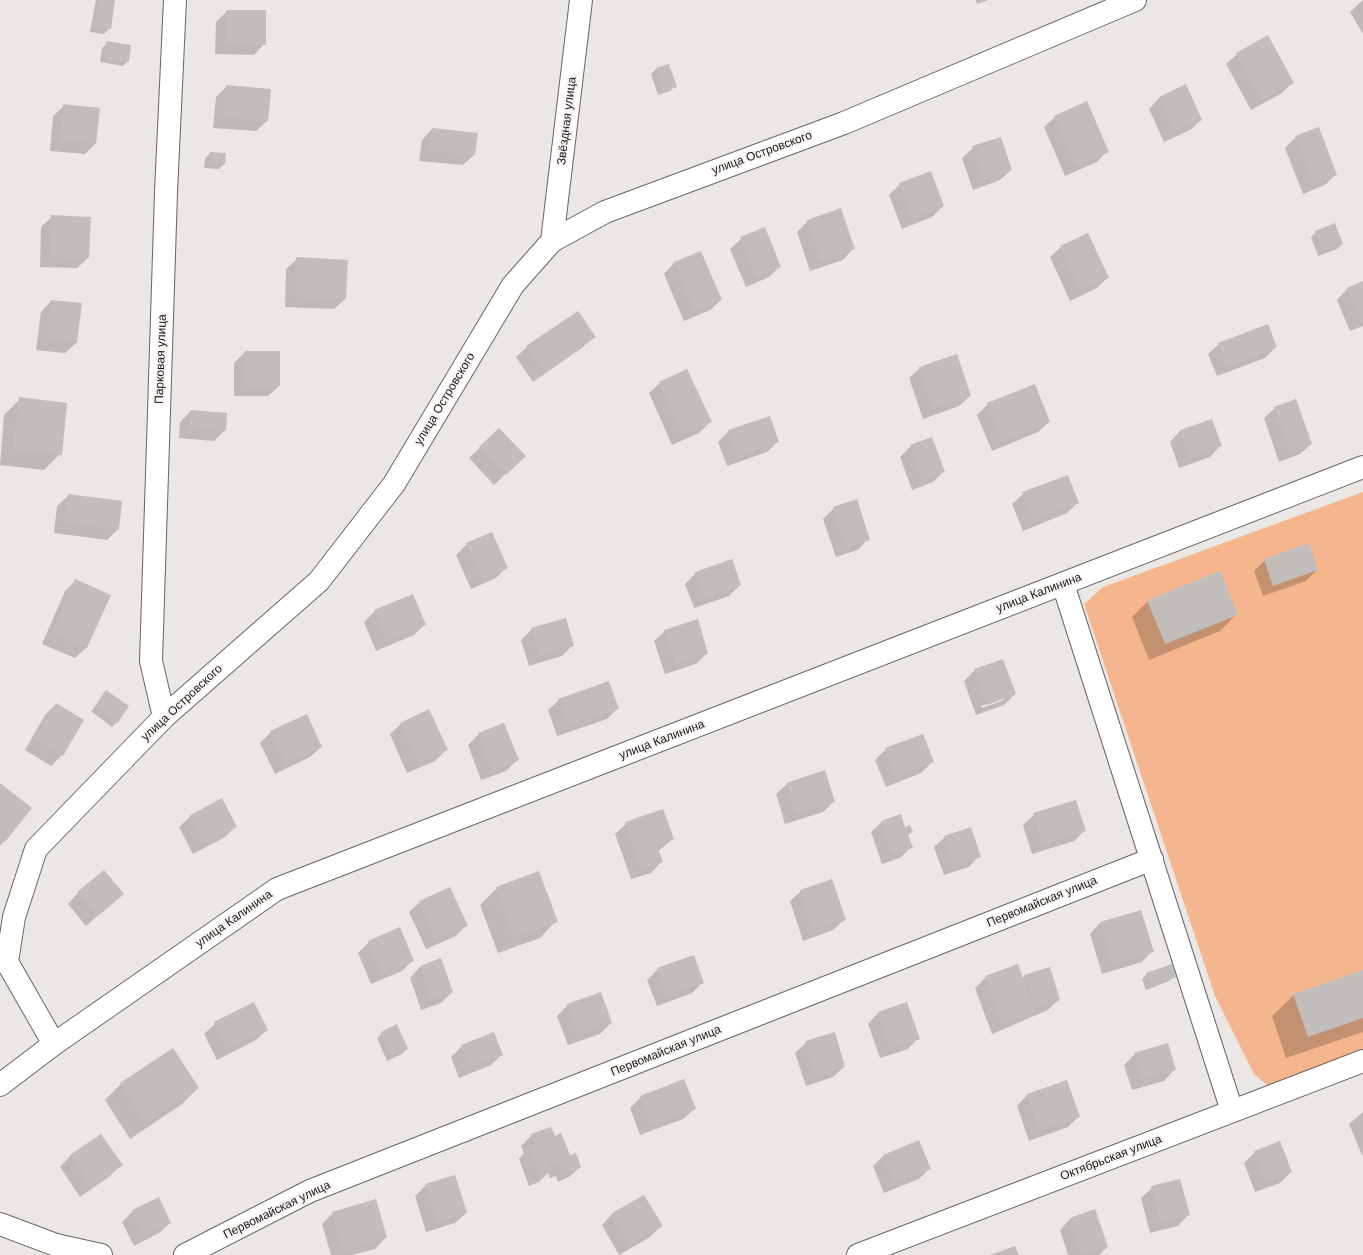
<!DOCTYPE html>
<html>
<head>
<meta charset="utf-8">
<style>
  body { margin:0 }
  canvas { display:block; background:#ebe7e4 }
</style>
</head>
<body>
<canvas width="1363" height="1255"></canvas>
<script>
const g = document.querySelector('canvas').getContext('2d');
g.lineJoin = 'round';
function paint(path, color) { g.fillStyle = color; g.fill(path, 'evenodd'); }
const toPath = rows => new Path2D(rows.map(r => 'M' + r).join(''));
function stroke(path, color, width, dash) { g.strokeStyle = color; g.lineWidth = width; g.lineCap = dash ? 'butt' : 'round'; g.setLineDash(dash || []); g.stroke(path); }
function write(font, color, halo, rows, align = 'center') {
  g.font = font + ' Helvetica,sans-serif'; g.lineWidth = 4; g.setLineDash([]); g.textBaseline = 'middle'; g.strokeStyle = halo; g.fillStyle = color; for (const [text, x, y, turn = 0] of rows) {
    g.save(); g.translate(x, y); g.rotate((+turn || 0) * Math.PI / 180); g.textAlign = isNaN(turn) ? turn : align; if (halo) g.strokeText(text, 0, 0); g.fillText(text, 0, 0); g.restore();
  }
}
paint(toPath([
  [1363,492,1363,1052,1269,1087,1254,1074,1215,996,1084,604,1103,587]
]), '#f6b68d');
paint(toPath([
  [96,0,113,0,109,29,104,34,90,32],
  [976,0,988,0,977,4],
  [1363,0,1363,34,1350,12],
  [227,11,264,44,254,55,215,54,216,22],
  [107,43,128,61,123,66,100,62,102,48],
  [1237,54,1292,83,1282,93,1251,110,1226,64],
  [656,69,675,86,670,91,658,95,651,74],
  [227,86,267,121,256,131,213,128,216,97],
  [1159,98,1201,120,1190,130,1164,142,1149,109],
  [64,106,95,144,85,154,50,151,53,116],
  [1055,117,1107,151,1097,162,1065,176,1044,127],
  [432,129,474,155,463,165,419,161,422,140],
  [1296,137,1336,174,1325,185,1303,194,1285,148],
  [973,148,1011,170,1000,180,973,190,962,158],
  [210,153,224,164,219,169,204,168,205,158],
  [900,184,943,206,932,217,902,229,889,195],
  [52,217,88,258,77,268,40,267,41,227],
  [808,221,853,249,843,260,810,271,797,232],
  [1316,232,1342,244,1337,249,1318,256,1311,237],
  [741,239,780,266,769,277,746,287,730,249],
  [1061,247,1108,277,1097,288,1070,301,1050,257],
  [700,252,721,300,710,310,684,321,664,274,674,263],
  [297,259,345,299,334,309,285,307,286,269],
  [1363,282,1363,326,1350,331,1337,300,1347,289],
  [51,301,76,343,65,353,36,350,41,312],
  [594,336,583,347,533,382,516,357,527,347],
  [1219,344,1276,347,1265,358,1217,376,1208,354],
  [245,352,279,386,268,396,234,396,234,363],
  [920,368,970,396,959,406,923,419,909,378],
  [660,383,710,422,699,433,672,445,649,393],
  [20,399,60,454,44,470,0,465,4,415],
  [988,404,1049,422,1038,432,992,451,977,415],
  [1275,408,1311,444,1300,454,1279,462,1264,418],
  [191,411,225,430,214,441,179,438,180,422],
  [1211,420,1220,446,1210,457,1179,468,1170,442,1180,431],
  [499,430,524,456,494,485,469,458],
  [729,431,777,442,767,452,727,466,718,442],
  [911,446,944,471,933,482,912,490,900,457],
  [1023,494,1077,503,1067,513,1023,531,1012,504],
  [68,496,117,530,107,540,54,533,57,506],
  [834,508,868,539,858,550,836,557,823,519],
  [467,544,506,568,496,578,471,589,456,555],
  [1265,560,1317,570,1306,581,1263,596,1254,571],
  [696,573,740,585,729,596,694,608,685,584],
  [76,580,109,595,86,648,75,658,42,644,65,591],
  [1148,601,1236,615,1220,631,1149,660,1132,617],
  [375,611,425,624,414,635,376,651,364,622],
  [532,629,573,645,562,656,529,666,521,640],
  [665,631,707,653,696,664,665,674,654,641],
  [975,670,1015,694,1004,705,976,715,964,681],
  [1004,698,1004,700,982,708,981,706],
  [107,691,117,722,112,727,91,711],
  [559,700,618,708,607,719,557,736,548,710],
  [56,704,62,755,51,766,25,750,45,715],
  [401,724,446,750,435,761,407,773,390,734],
  [271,732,321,747,310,757,275,774,260,743],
  [479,734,517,760,506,771,481,780,468,745],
  [886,749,932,762,921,773,886,787,875,760],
  [0,784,30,808,0,846],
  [787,784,833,802,823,812,785,824,776,794],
  [1034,815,1085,830,1074,841,1032,854,1023,825],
  [190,817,235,827,225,837,193,854,179,827],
  [882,822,911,832,907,836,911,847,900,858,882,864,871,832],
  [626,824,673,839,658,851,661,862,651,873,631,879,615,834],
  [945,837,979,856,969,867,944,875,934,847],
  [539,873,556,921,540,938,498,953,480,905,496,889],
  [801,891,844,920,833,930,803,941,790,901],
  [78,893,122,894,86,926,68,904],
  [420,902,466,925,456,936,426,949,409,912],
  [1140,911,1152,951,1142,962,1102,974,1090,934,1100,923],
  [369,942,413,960,402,971,371,984,358,953],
  [440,960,452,992,441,1003,421,1010,410,978,420,967],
  [658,969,703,982,692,993,657,1006,647,980],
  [1363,971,1363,1032,1286,1058,1272,1016,1294,995],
  [1147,974,1174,976,1169,981,1146,990,1142,979],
  [1025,976,1059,999,1048,1010,992,1034,975,988,986,977,1022,979],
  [568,1005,611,1023,600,1034,568,1045,557,1016],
  [878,1013,918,1038,908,1049,880,1058,868,1024],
  [215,1024,267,1030,256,1040,217,1060,204,1034],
  [382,1033,407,1049,402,1054,387,1061,377,1038],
  [806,1043,844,1067,833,1077,806,1086,795,1053],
  [462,1046,502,1054,491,1065,459,1078,451,1057],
  [172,1050,198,1088,182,1104,130,1139,105,1100,121,1084],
  [1135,1054,1174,1070,1164,1081,1132,1090,1124,1065],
  [1027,1095,1078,1117,1068,1127,1029,1141,1017,1106],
  [641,1097,694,1109,683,1119,640,1135,630,1108],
  [1363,1112,1363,1155,1362,1155,1349,1124],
  [532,1135,554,1138,580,1167,569,1177,558,1182,556,1176,550,1178,548,1173,539,1182,529,1186,519,1159,524,1153,521,1146],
  [101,1136,121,1165,110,1176,80,1197,60,1167,70,1156],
  [1255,1152,1291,1172,1280,1183,1255,1192,1244,1163],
  [883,1156,930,1168,919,1179,884,1193,873,1166],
  [426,1185,466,1213,455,1223,426,1232,415,1196],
  [1152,1188,1188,1215,1178,1226,1150,1233,1141,1198],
  [644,1196,661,1226,650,1237,619,1255,602,1225,612,1214],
  [133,1211,170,1223,159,1233,134,1246,122,1222],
  [1094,1211,1107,1247,1099,1255,1068,1255,1060,1230,1070,1219],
  [333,1213,385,1238,375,1249,352,1255,331,1255,322,1224]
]), '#0003');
paint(toPath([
  [98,0,115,0,111,29,95,27],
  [226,10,266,10,266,45,226,44],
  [1268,35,1294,83,1262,100,1236,53],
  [106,41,131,45,129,62,104,58],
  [669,64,677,87,663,91,656,68],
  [1186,84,1202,120,1174,132,1159,97],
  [226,85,271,89,268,121,223,117],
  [1087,101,1109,152,1076,166,1054,116],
  [63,104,100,108,96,144,60,140],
  [1319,127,1337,175,1314,184,1295,136],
  [432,128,478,133,475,155,429,150],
  [1001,137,1012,170,983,180,972,146],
  [210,152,226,153,225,164,209,164],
  [931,171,944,206,913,219,899,183],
  [841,208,855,249,821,261,807,220],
  [51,215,91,217,89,258,50,257],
  [1335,223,1343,244,1323,252,1315,231],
  [765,227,781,267,757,277,740,237],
  [1088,233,1109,278,1081,291,1060,246],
  [701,251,722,300,695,312,674,262],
  [296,257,348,260,346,299,295,297],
  [1363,281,1363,320,1361,321,1347,288],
  [51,300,82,303,77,343,46,339],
  [578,311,596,337,544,372,526,346],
  [1268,324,1277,347,1227,367,1218,343],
  [245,351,280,351,280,386,245,386],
  [957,354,971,396,933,409,919,367],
  [687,369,712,422,683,435,659,382],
  [1035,384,1050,422,1002,442,987,403],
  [19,397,67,403,62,455,13,449],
  [1296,399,1312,444,1290,452,1274,407],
  [190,410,227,413,226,431,189,428],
  [770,416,779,442,737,457,728,430],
  [1212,419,1222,446,1189,458,1180,430],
  [499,428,526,456,506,475,479,447],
  [932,437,945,472,923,480,910,445],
  [1068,475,1079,503,1033,521,1022,492],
  [68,494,122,501,119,530,64,523],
  [857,499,870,540,846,548,833,507],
  [492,532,508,568,482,579,466,543],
  [1309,543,1318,570,1273,586,1264,559],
  [732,559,741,585,704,599,695,572],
  [1220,571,1238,615,1165,644,1147,600],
  [75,579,111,595,87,648,52,633],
  [413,594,426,625,387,641,374,610],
  [566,618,574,646,539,656,531,628],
  [698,619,708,654,675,664,664,630],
  [1003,659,1016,694,987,705,974,669],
  [609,681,619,709,568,726,558,699],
  [106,690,129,706,118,723,95,706],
  [56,703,84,720,63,756,34,739],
  [429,709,448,750,418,763,400,723],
  [307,714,322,747,286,764,270,731],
  [504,723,519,760,492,771,478,733],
  [923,734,934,762,896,777,885,748],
  [825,770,835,802,796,814,786,783],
  [0,783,32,808,5,842,0,839],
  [222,798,237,827,204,844,189,816],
  [1076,800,1086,831,1043,844,1033,813],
  [663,809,674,839,657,845,663,862,642,870,625,822],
  [901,814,905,827,910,825,913,832,908,834,913,848,892,854,881,821],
  [971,827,981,857,954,866,944,836],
  [104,870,124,894,98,916,77,892],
  [539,871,558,922,514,938,496,887],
  [832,879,846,920,813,931,800,890],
  [450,887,468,926,436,939,419,901],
  [1141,910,1154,952,1113,965,1100,922],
  [400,927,414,961,382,974,368,941],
  [694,955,704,983,667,996,657,968],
  [441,958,453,992,432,1000,420,966],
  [1018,964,1035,1012,1003,1024,985,976],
  [1172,964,1176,977,1151,986,1146,973],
  [1050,967,1060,1000,1035,1008,1024,975],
  [1363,970,1363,1018,1308,1037,1293,994],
  [601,992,612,1023,578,1035,567,1004],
  [254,1002,268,1030,228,1050,214,1022],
  [907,1002,920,1039,890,1049,878,1012],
  [397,1024,408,1049,392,1057,381,1032],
  [494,1032,503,1055,470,1068,461,1045],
  [835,1032,845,1067,816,1076,805,1041],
  [1168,1043,1176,1070,1143,1080,1134,1053],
  [173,1048,199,1088,147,1123,120,1083],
  [684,1079,696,1109,651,1126,640,1096],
  [1067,1080,1080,1117,1039,1131,1027,1094],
  [551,1127,555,1136,561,1133,570,1155,576,1153,581,1167,569,1172,567,1166,561,1169,558,1160,548,1164,551,1172,540,1177,529,1147,535,1144,531,1134],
  [101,1134,123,1165,91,1187,70,1155],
  [919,1140,931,1169,894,1183,883,1155],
  [1280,1141,1292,1172,1266,1182,1254,1151],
  [455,1175,467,1213,437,1222,425,1184],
  [1180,1179,1190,1215,1161,1223,1151,1186],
  [644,1195,663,1226,630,1245,612,1213],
  [159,1197,171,1223,144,1236,132,1210],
  [376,1199,387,1238,343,1251,332,1212],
  [1095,1209,1108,1247,1082,1255,1070,1218],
  [1015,1246,1019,1255,990,1255]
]), '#c1bdba');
const street = toPath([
  [552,241,581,0],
  [1063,584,1232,1111],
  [164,717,151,661,166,192,175,0],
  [54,1044,7,962,14,917,36,849,164,717,319,581,394,484,513,285,552,241,605,212,844,123,1135,0],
  [0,1085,54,1044,277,889,1363,467],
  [0,1224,56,1245,101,1255],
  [185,1255,310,1191,1152,859],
  [858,1255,1363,1061]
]);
stroke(street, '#696563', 24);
stroke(street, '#fff', 22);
write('12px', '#1a1818', '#f9f4f2', [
  ["Звёздная улица",567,121,-83],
  ["улица Островского",762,153,-20],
  ["Парковая улица",161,359,-88],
  ["улица Островского",445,399,-59],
  ["улица Калинина",1039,593,-21],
  ["улица Островского",182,703,-43],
  ["улица Калинина",662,740,-21],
  ["Первомайская улица",1042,902,-22],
  ["улица Калинина",234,919,-35],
  ["Первомайская улица",666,1051,-22],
  ["Октябрьская улица",1111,1158,-21],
  ["Первомайская улица",277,1210,-26]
]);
</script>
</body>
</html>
